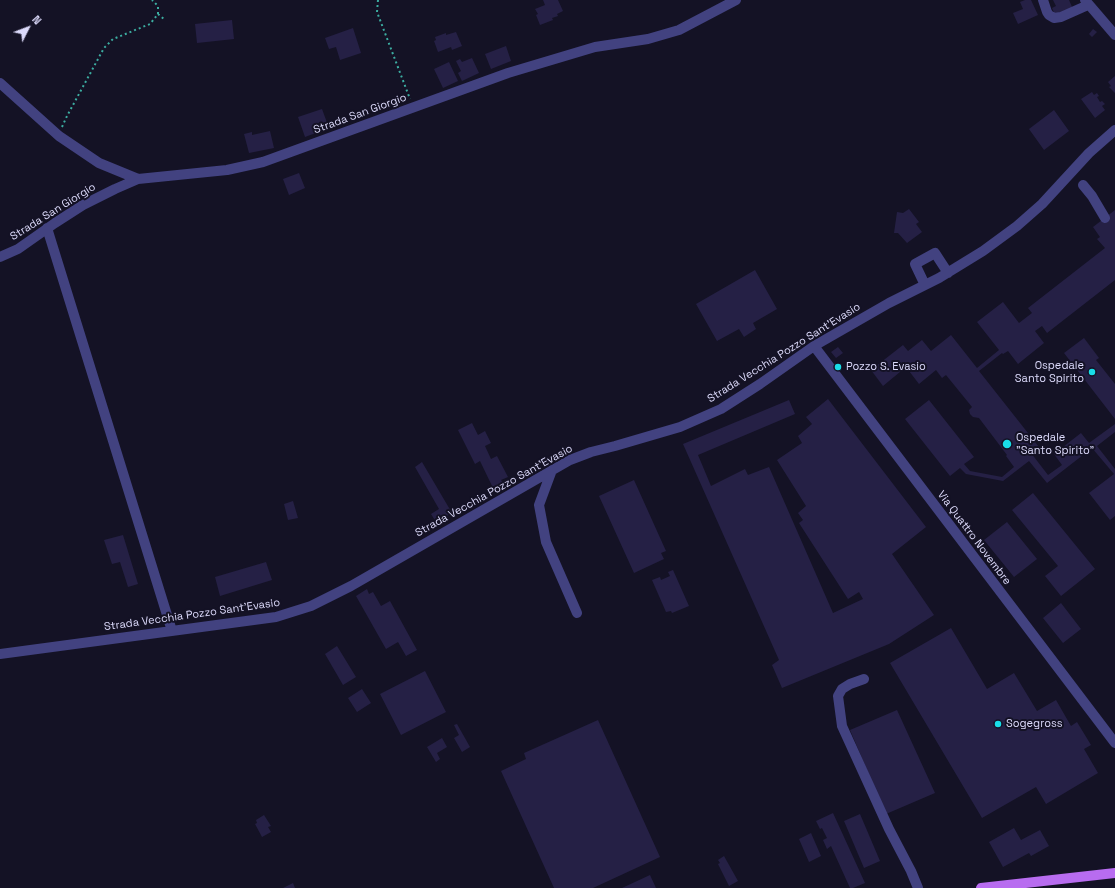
<!DOCTYPE html>
<html>
<head>
<meta charset="utf-8">
<style>
	body { margin:0 }
	#map { position:relative; width:1115px; height:888px; overflow:hidden; background:#141225; font-family:"Space Grotesk",sans-serif }
	canvas { display:block }
	.north { position:absolute; left:8px; top:8px; width:40px; height:40px; -webkit-text-stroke:3px #141225; paint-order:stroke; rotate:48deg; font-size:11px; font-weight:700; line-height:16px; text-align:center; color:#dcdafb }
	.north::after { content:''; display:block; margin:auto; width:14px; height:18px; background:#dcdafb; clip-path:polygon(50% 0,100% 100%,50% 72%,0 100%) }
</style>
</head>
<body>
<div id="map">
<canvas width="1115" height="888"></canvas>
<div class="north">N</div>
</div>
<script>
const c = document.querySelector('canvas').getContext('2d');
c.lineJoin = 'round';
function fillPath(path, color) { c.fillStyle = color; c.fill(path, 'evenodd'); }
const poly = rows => new Path2D(rows.map(r => 'M' + r).join(''));
function stroke(path, color, width, dash) { c.strokeStyle = color; c.lineWidth = width; c.lineCap = dash ? 'butt' : 'round'; c.setLineDash(dash || []); c.stroke(path); }
function write(font, color, halo, rows, align = 'center') {
  c.font = font + ' "Space Grotesk",sans-serif'; c.lineWidth = 4; c.setLineDash([]); c.textBaseline = 'middle'; c.strokeStyle = halo; c.fillStyle = color; for (const [text, x, y, turn = 0] of rows) {
    c.save(); c.translate(x, y); c.rotate((+turn || 0) * Math.PI / 180); c.textAlign = isNaN(turn) ? turn : align; if (halo) c.strokeText(text, 0, 0); c.fillText(text, 0, 0); c.restore();
  }
}
const building = poly([
	[543,0,558,0,563,11,557,14,558,16,552,18,553,20,540,25,536,15,538,14,535,9,545,5],
	[1025,0,1031,0,1038,15,1018,24,1013,13,1023,9,1020,2],
	[1053,0,1069,0,1073,9,1056,17,1052,8,1056,6],
	[232,20,234,39,197,43,195,24],
	[353,28,361,53,340,60,336,47,329,49,325,38],
	[1093,29,1097,32,1092,37,1089,34],
	[456,32,462,46,452,50,451,47,438,52,434,41,436,40,435,37,446,33,446,35],
	[506,46,511,61,491,69,485,54],
	[472,58,479,73,462,81,458,73,461,71,456,61,460,59,462,62],
	[449,62,458,81,443,88,434,69],
	[1115,76,1115,93,1109,87,1111,86,1108,82],
	[1092,92,1094,95,1097,93,1099,96,1097,97,1100,102,1102,101,1105,104,1102,106,1105,110,1095,118,1081,99],
	[322,109,329,128,305,137,298,117],
	[1054,110,1069,131,1044,150,1029,129],
	[270,131,274,148,249,153,244,134,252,132,252,135],
	[299,173,305,188,289,195,283,179],
	[909,209,919,222,916,224,922,232,907,243,898,233,894,233,897,212,903,213],
	[1115,210,1115,280,1047,333,1042,326,1035,331,1044,343,1018,364,1008,351,1003,354,1002,353,979,371,1039,447,1031,453,1048,475,1062,465,1054,454,1081,433,1089,443,1115,424,1115,432,1097,446,1115,469,1115,516,1110,520,1089,493,1114,474,1092,448,1047,483,1029,461,1003,481,966,474,960,468,950,476,905,419,929,400,974,457,964,464,970,471,1002,477,1014,467,1006,456,1007,455,979,418,973,417,970,414,969,410,972,407,946,375,942,378,936,370,919,384,906,367,883,386,871,370,903,345,908,351,922,340,931,351,951,335,977,368,999,350,977,322,1003,302,1019,323,1032,313,1028,308,1105,248,1097,239,1100,237,1093,227],
	[755,270,777,309,753,323,756,329,744,337,739,329,717,341,696,304],
	[1084,338,1099,358,1096,360,1115,384,1115,419,1064,353],
	[838,347,843,353,836,358,831,352],
	[828,399,926,527,892,554,934,615,889,644,782,688,772,665,779,660,683,444,789,400,795,414,698,455,711,486,745,469,748,475,769,467,833,613,863,599,859,592,848,599,799,523,803,520,798,513,806,506,777,460,802,443,798,436,812,424,806,417],
	[472,423,478,435,485,431,491,443,485,446,491,459,497,456,508,477,501,480,503,483,493,488,480,461,475,464,458,430],
	[422,462,452,513,436,522,431,514,439,509,415,467],
	[634,480,666,551,661,553,664,559,634,573,599,496],
	[1033,493,1095,569,1061,596,1045,576,1058,566,1012,510],
	[293,501,298,518,288,520,284,504],
	[1007,522,1037,559,1014,577,984,540],
	[123,535,138,584,128,587,120,562,112,564,104,540],
	[266,562,272,580,220,596,215,577],
	[673,570,689,606,672,613,671,611,666,612,652,580,660,577,661,580,670,576,668,572],
	[367,589,369,594,373,592,381,606,390,601,417,650,406,656,398,642,386,649,356,596],
	[1061,603,1081,629,1063,643,1043,618],
	[951,628,987,689,1014,673,1037,711,1056,700,1071,726,1077,722,1091,745,1084,749,1098,773,1046,804,1036,787,982,818,890,663],
	[337,646,356,677,343,685,325,654],
	[425,671,446,712,401,735,380,694],
	[362,689,371,703,357,712,348,698],
	[897,710,935,793,886,814,850,730],
	[598,720,660,857,593,888,554,888,501,771,526,759,524,753],
	[457,724,470,747,462,752,454,738,459,735,454,725],
	[442,738,447,747,437,753,440,759,436,762,427,747],
	[833,813,865,883,853,888,850,888,831,846,827,849,823,840,827,838,822,828,820,829,816,821],
	[860,814,880,861,864,868,844,821],
	[264,815,271,826,268,827,271,832,262,837,255,824,257,823,256,820],
	[1014,828,1021,840,1040,830,1049,846,1031,856,1029,853,1003,867,989,842],
	[811,833,821,856,809,862,799,839],
	[724,856,738,881,729,886,718,864,720,863,718,860],
	[650,875,656,888,622,888],
	[293,883,295,888,283,888]
]);
const path = poly([
	[378,0,377,12,410,99],
	[158,14,165,20],
	[62,127,67,116,104,48,113,39,150,24,158,14,158,6,152,0]
]);
const minor = poly([
	[1043,0,1047,12,1049,15,1054,18,1061,17,1088,5],
	[1085,0,1115,35],
	[0,83,59,136,99,163,138,179],
	[1083,185,1092,196,1105,218],
	[47,228,172,631],
	[0,257,18,249,55,223,83,205,115,189,138,179,227,170,263,162,508,73,595,47,648,39,679,30,736,0],
	[925,285,915,264,935,253,948,273],
	[814,346,1115,743],
	[552,470,539,505,546,542,577,613],
	[0,654,276,617,311,606,351,586,570,460,591,452,615,446,680,427,721,409,760,384,814,346,889,303,939,278,983,251,1017,226,1042,204,1089,153,1115,130],
	[864,679,850,684,842,689,838,696,842,726,889,829,911,871,918,888]
]);
const major = poly([
	[981,888,1115,873]
]);
const markers = [
	[838,367,4,"#19dde8"],
	[1092,372,4,"#19dde8"],
	[1007,444,5,"#19dde8"],
	[998,724,4,"#19dde8"]
];
const streetNames = [
	["Strada San Giorgio",360,114,-20],
	["Strada San Giorgio",53,212,-32],
	["Strada Vecchia Pozzo Sant'Evasio",784,353,-32],
	["Strada Vecchia Pozzo Sant'Evasio",494,491,-29],
	["Via Quattro Novembre",974,538,53],
	["Strada Vecchia Pozzo Sant'Evasio",192,615,-8]
];
const poiNames = [
	["Ospedale",1084,366,"right"],
	["Santo Spirito",1084,379,"right"],
	["Pozzo S. Evasio",846,367],
	["Ospedale",1016,438],
	["\"Santo Spirito\"",1016,451],
	["Sogegross",1006,724]
];
fillPath(building, '#252045');
stroke(path, '#3cada1', 2, [2, 3]);
stroke(minor, '#424280', 10);
stroke(major, '#b86cf0', 10);
for (const [x, y, r, color] of markers) { const dot = new Path2D(); dot.arc(x, y, r, 0, 2 * Math.PI); c.fillStyle = color; c.fill(dot); stroke(dot, '#141225', 1.5); }
write('11px', '#dcdafb', '#141225', streetNames);
write('11px', '#dcdafb', '#141225', poiNames, 'left');
</script>
</body>
</html>
